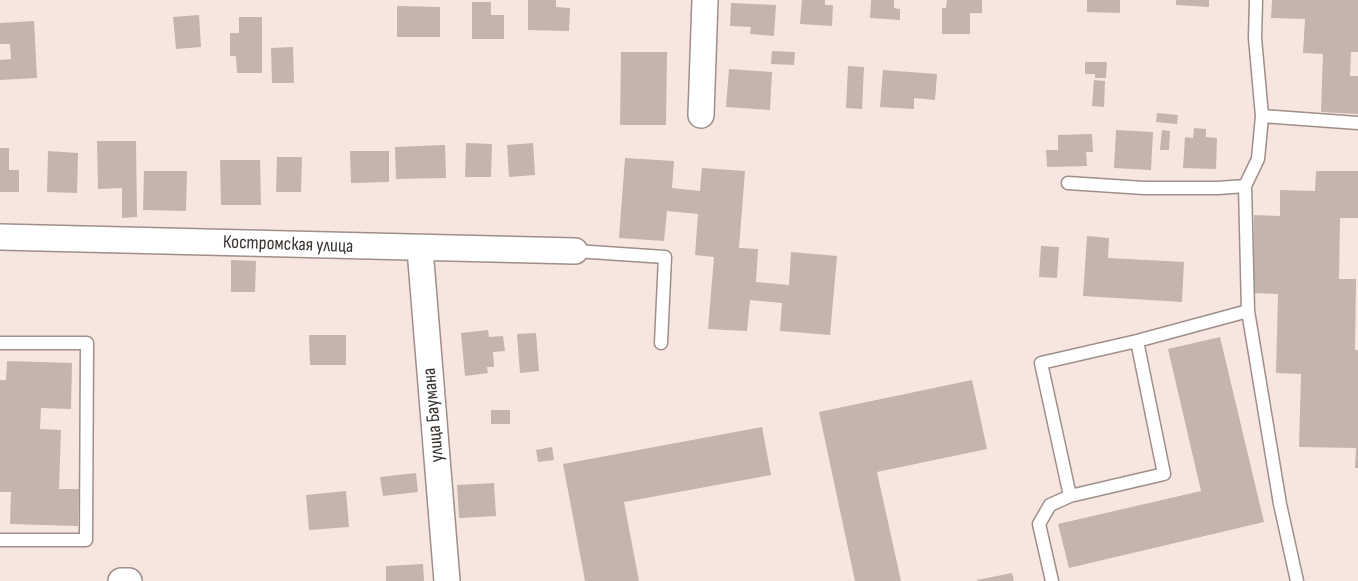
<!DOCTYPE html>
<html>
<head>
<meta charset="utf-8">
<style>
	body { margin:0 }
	canvas { display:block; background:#f7e6df }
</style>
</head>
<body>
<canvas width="1358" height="581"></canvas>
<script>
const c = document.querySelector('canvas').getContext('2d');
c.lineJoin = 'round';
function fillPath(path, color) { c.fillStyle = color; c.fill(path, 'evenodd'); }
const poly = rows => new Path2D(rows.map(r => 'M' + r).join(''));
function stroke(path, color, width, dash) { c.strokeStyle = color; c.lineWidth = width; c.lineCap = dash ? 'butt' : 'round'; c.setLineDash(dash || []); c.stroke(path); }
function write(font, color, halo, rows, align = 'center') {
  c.font = font + ' "Sofia Sans Condensed",sans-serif'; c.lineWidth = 4; c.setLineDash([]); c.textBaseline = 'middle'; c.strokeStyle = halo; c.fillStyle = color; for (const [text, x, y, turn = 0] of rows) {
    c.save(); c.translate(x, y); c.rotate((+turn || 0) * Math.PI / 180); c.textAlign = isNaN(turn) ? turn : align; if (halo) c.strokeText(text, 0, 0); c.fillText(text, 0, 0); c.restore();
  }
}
const building = poly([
	[528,0,556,0,556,7,570,8,569,31,528,30],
	[802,0,825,0,825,5,833,5,832,26,800,24],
	[871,0,894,0,894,8,900,9,900,20,870,18],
	[947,0,982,0,982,13,970,13,970,34,942,34,942,8,946,8],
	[1087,0,1120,0,1120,13,1087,12],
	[1176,0,1209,0,1209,7,1176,5],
	[1272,0,1358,0,1358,52,1351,52,1350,76,1358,76,1358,114,1321,112,1323,54,1303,53,1305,19,1271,18],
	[472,2,491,2,491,15,504,15,504,39,472,39],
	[731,3,776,5,774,36,750,34,751,27,730,26],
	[397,6,440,7,440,37,397,37],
	[199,15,201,47,176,49,173,17],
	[239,17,262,17,262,73,237,73,236,56,230,56,230,33,239,33],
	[34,21,37,78,0,80,0,60,11,59,10,44,0,44,0,23],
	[293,47,294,83,272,83,271,48],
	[772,51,795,52,794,65,771,64],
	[621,52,667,52,666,125,620,125],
	[1085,62,1107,62,1106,78,1095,78,1095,74,1085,74],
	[848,66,864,67,862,109,846,108],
	[729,69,772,72,770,110,726,107],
	[883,70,937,74,935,100,914,98,914,109,880,107],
	[1094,80,1105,81,1104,107,1092,106],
	[1157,113,1178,115,1177,124,1156,122],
	[1194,128,1206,129,1206,137,1217,138,1216,169,1183,168,1185,137,1193,138],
	[1116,130,1153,132,1151,170,1114,168],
	[1162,130,1170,131,1169,150,1160,150],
	[1092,134,1093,152,1086,152,1087,166,1047,167,1046,150,1058,150,1058,135],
	[97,141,136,141,137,217,122,218,122,188,98,189],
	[466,143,492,144,491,177,465,177],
	[533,143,535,175,509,177,507,145],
	[445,145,446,178,396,179,395,147],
	[0,148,9,148,9,170,19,170,19,192,0,192],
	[48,151,78,153,77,193,47,192],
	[350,151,389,151,389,182,351,183],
	[277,157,302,157,301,192,276,192],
	[625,158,674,161,672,188,700,191,702,168,745,171,739,248,758,249,756,282,789,285,791,252,837,256,830,335,780,331,782,303,750,300,747,331,708,329,714,257,695,255,698,214,667,211,664,241,619,238],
	[220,160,260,160,261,205,221,205],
	[144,171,187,171,186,211,143,210],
	[1316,171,1358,171,1358,218,1340,218,1339,279,1356,279,1355,350,1358,350,1358,468,1355,468,1356,448,1299,447,1301,374,1276,373,1278,294,1253,293,1254,215,1280,216,1280,190,1315,191],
	[1087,236,1109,238,1108,258,1184,262,1182,302,1083,296],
	[1041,246,1059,247,1057,278,1039,277],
	[231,260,256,261,255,292,231,292],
	[488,330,489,337,503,336,505,351,493,352,494,367,487,367,488,373,465,376,461,333],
	[536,333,539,371,520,373,517,334],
	[309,335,346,335,346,365,310,365],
	[1220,337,1264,522,1069,568,1058,524,1201,491,1168,349],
	[7,361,72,363,71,409,41,408,40,429,61,430,59,489,79,489,78,526,10,524,11,492,0,492,0,380,6,380],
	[972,380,987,449,877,472,901,581,855,581,819,412],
	[491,410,510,410,510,424,491,424],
	[762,427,771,475,624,502,639,581,585,581,563,464],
	[552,447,554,460,538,462,536,450],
	[416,473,418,492,383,496,380,477],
	[494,483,496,516,459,518,457,485],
	[346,491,349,527,309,530,306,495],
	[423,564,424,581,386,581,386,566],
	[1012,573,1014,581,977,581,977,580]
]);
const service = poly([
	[1256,0,1255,38,1262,116],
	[1068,183,1144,188,1218,188,1245,186,1258,159,1262,116,1358,123],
	[1245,186,1248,311],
	[575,251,665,257,661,343],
	[0,343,87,343,86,540,0,540],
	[1070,496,1041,363,1137,341,1248,311,1280,504,1297,581],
	[1052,581,1039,524,1050,505,1070,496,1164,474,1137,341]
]);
const minor = poly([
	[701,115,705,0],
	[0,237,575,251],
	[420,249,447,581],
	[121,581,129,581]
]);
const streetNames = [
	["Костромская улица",288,245,2],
	["улица Баумана",434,415,-95]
];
fillPath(building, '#c4b4ad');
stroke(service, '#9f8f89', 15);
stroke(minor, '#9f8f89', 28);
stroke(service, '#fff', 12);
stroke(minor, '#fff', 25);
write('19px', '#393330', '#fff', streetNames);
</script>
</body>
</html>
